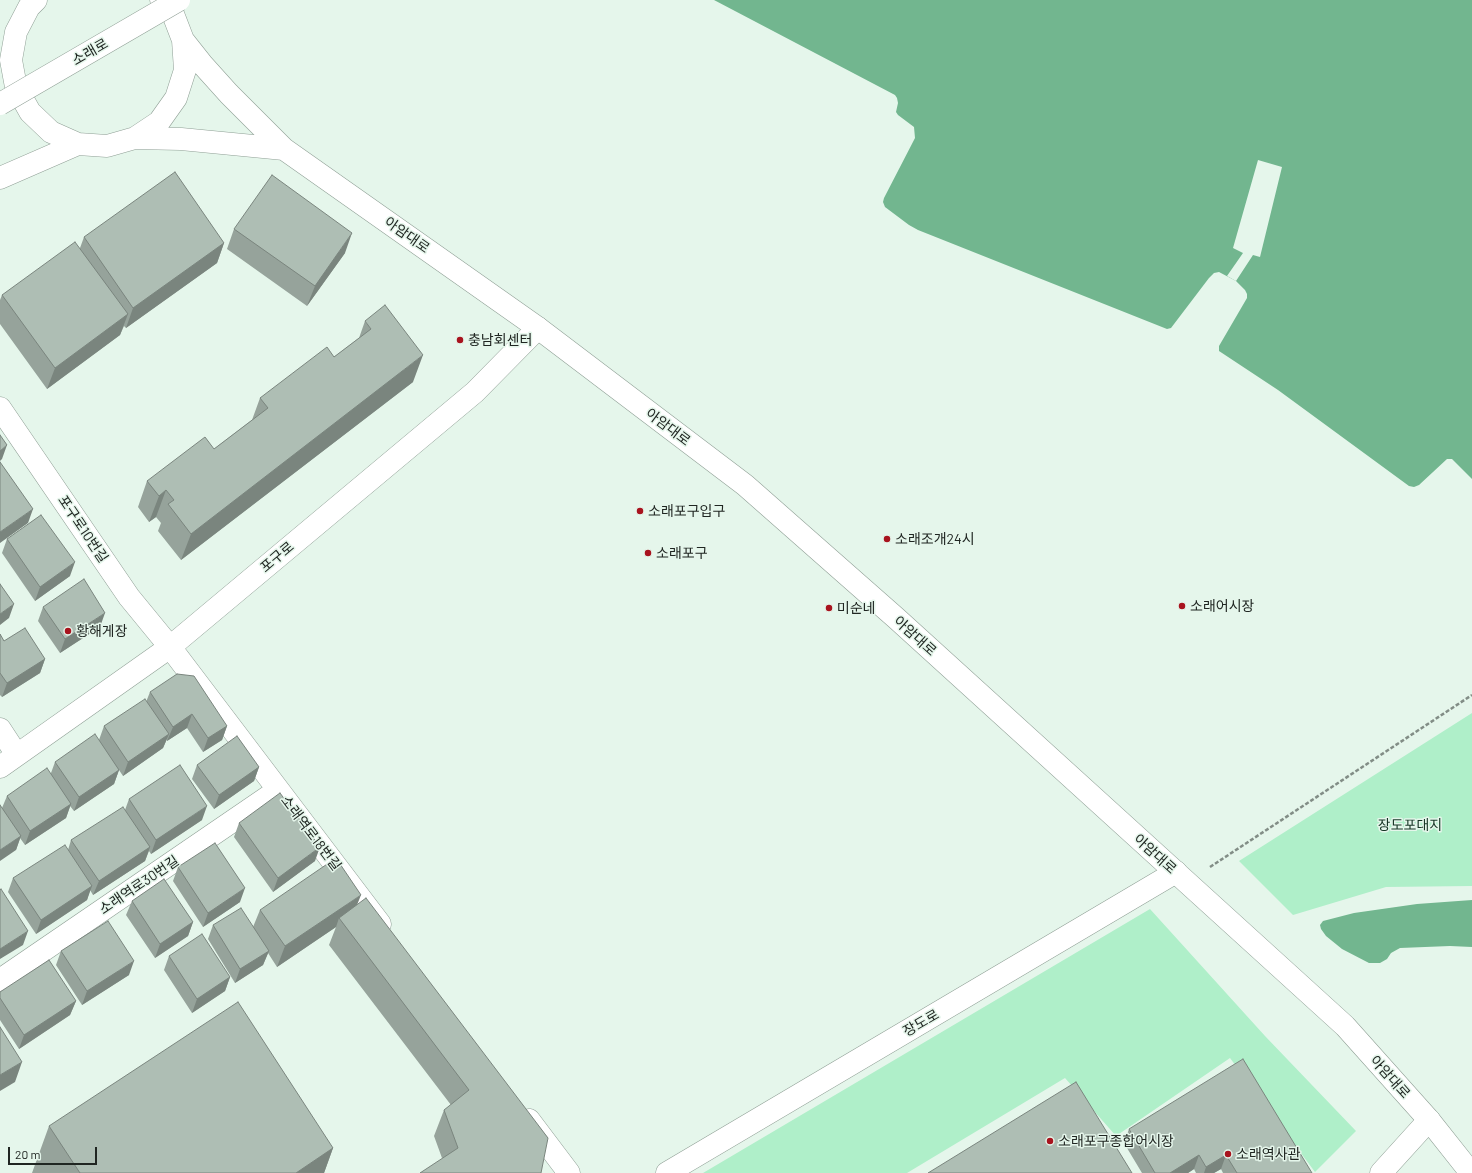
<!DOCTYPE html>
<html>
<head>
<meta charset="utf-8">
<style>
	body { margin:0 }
	#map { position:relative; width:1472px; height:1173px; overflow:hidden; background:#e5f6eb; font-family:Barlow,sans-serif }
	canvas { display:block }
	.scale { position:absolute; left:8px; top:1147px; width:89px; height:18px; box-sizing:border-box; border:2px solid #202622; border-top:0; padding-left:5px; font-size:12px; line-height:14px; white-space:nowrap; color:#202622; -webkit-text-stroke:3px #e5f6eb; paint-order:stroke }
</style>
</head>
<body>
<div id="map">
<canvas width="1472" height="1173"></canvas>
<div class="scale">20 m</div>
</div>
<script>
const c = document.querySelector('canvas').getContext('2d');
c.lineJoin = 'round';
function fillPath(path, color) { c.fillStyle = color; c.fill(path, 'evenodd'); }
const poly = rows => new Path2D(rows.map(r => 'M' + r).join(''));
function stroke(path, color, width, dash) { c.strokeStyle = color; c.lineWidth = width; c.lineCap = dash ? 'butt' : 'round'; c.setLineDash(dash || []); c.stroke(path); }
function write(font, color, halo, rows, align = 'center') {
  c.font = font + ' Barlow,"Noto Sans KR",sans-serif'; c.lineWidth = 3; c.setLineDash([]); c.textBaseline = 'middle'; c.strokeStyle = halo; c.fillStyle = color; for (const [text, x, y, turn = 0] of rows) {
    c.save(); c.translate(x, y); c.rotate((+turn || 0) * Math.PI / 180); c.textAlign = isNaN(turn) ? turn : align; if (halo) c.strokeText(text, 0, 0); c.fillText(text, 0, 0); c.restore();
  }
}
const green = poly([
	[1472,713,1472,886,1386,887,1293,915,1239,861],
	[1150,909,1265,1036,1356,1131,1315,1172,1230,1058,1116,1136,1065,1078,907,1173,703,1173]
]);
const water = poly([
	[714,0,1472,0,1472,479,1452,459,1447,459,1419,485,1414,487,1409,486,1278,390,1219,351,1219,346,1247,298,1247,294,1245,290,1236,281,1219,272,1214,273,1209,278,1171,328,1167,329,918,230,909,225,885,207,883,202,884,198,915,138,914,127,898,115,896,112,898,103,897,98,895,95],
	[1472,900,1472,947,1450,946,1400,948,1391,953,1387,959,1380,963,1369,963,1342,949,1326,936,1321,929,1320,925,1323,921,1354,913,1417,904]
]);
const pier = poly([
	[1258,160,1282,167,1260,257,1253,255,1236,281,1227,276,1243,253,1233,248]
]);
const path = poly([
	[1210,867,1472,695]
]);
const minor = poly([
	[0,408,129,597,170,647,380,924],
	[0,729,17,755],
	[0,767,170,647,475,392,538,328],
	[0,980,278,790],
	[529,1120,569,1173],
	[667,1173,1176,872],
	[1381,1173,1429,1120]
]);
const major = poly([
	[36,0,29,7,16,32,11,60,16,87,30,112,51,132,78,144,107,146,135,138,159,122,176,98,185,70,183,40,173,14,161,0],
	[135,138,181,139,284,149,229,94,202,64,183,40],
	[284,149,538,328,745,485,896,618,1345,1026,1429,1120,1471,1173],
	[0,178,78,144]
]);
const majorBridge = poly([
	[0,104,179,0]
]);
const wall = poly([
	[234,229,345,253,307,306,227,249],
	[84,237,224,243,217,263,126,328,124,326,120,335,47,389,0,324,0,300,2,295,80,248],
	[365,321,413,382,181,560,158,531,161,523,156,517,149,522,138,507,147,481,214,449,252,420,260,398,334,357,359,338],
	[7,539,70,576,35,601,2,553],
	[43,607,100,627,60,653,38,621],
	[0,634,4,641,45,659,40,673,2,697,0,695],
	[150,692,227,726,222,740,203,752,187,728,167,741,167,739,163,748,123,776,119,770,114,784,74,811,70,806,66,818,25,845,20,838,16,850,2,808,7,796,51,773,55,762,99,740,104,726,146,702],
	[197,765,259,767,254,781,214,809,192,779],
	[129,799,202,820,151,854,149,851,145,861,93,895,90,890,87,900,36,934,8,892,13,878,68,850,71,840,125,810],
	[239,823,315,861,273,892,234,837],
	[178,867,240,902,203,927,173,881],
	[132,901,193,922,188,936,155,958,126,915],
	[357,904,548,1138,442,1158,434,1136,444,1110,451,1105,329,945,336,927,277,967,268,953,263,965,235,983,208,939,213,925,253,927,260,910],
	[61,951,129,975,82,1005,56,965],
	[169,956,230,977,225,991,192,1013,164,970],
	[0,992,76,1001,70,1015,19,1049,0,1020],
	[49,1126,333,1148,324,1173,32,1173],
	[1129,1129,1312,1173,1223,1173,1221,1169,1214,1173,1196,1173,1194,1169,1188,1173,1142,1173,1124,1143]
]);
const shadedWall = poly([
	[352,233,345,253,307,306,315,286],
	[224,243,217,263,126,328,133,308],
	[128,314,120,335,47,389,55,368],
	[423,355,413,382,181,560,191,534],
	[7,445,2,459,0,461,0,451],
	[166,490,156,517,149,522,159,496],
	[33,509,28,523,0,543,0,532],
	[75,562,70,576,35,601,40,587],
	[14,604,9,618,0,625,0,614],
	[105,613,100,627,60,653,65,639],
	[45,659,40,673,2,697,7,683],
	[192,714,187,728,167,741,173,727],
	[227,726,222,740,203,752,208,738],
	[169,734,163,748,123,776,128,762],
	[259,767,254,781,214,809,219,795],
	[119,770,114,784,74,811,79,797],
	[71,804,66,818,25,845,30,831],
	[207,806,202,820,151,854,156,840],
	[21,836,16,850,0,861,0,850],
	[150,847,145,861,93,895,99,881],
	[320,847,315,861,273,892,278,878],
	[92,886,87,900,36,934,41,920],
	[245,888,240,902,203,927,208,913],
	[361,895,353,915,339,918,336,927,277,967,285,946],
	[193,922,188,936,155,958,160,944],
	[28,931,23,945,0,959,0,949],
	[269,951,263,965,235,983,240,969],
	[134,961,129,975,82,1005,87,991],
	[230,977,225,991,192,1013,197,999],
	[76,1001,70,1015,19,1049,24,1035],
	[22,1062,15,1082,0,1091,0,1075],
	[333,1148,324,1173,296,1173],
	[1199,1155,1194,1169,1188,1173,1170,1173],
	[1226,1155,1221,1169,1214,1173,1204,1173,1206,1167]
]);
const building = poly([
	[175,172,224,243,133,308,84,237,175,172],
	[272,175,352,233,315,286,234,229,272,175],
	[75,242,128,314,55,368,2,295,75,242],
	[385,305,423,355,191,534,168,504,174,500,166,490,159,496,147,481,205,437,214,449,268,408,260,398,327,347,334,357,371,329,365,321,385,305],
	[0,435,7,445,0,451,0,435],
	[0,462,33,509,0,532,0,462],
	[41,515,75,562,40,587,7,539,41,515],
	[84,579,105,613,65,639,43,607,84,579],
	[0,584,14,604,0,614,0,584],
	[25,628,45,659,7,683,0,673,0,634,4,641,25,628],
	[177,674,194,676,227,726,208,738,192,714,173,727,150,692,177,674],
	[145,699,169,734,128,762,104,726,145,699],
	[95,734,119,770,79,797,55,762,95,734],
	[237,736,259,767,219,795,197,765,237,736],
	[180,765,207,806,156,840,129,799,180,765],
	[47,768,71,804,30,831,7,796,47,768],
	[280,793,320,847,278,878,239,823,280,793],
	[0,805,21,836,0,850,0,805],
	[123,807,150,847,99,881,71,840,123,807],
	[215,843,245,888,208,913,178,867,215,843],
	[65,845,92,886,41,920,13,878,65,845],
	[336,858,361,895,285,946,260,910,336,858],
	[164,879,193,922,160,944,132,901,164,879],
	[1,889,28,931,0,949,0,890,1,889],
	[366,898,548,1138,541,1173,420,1173,458,1148,444,1110,469,1090,339,918,366,898],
	[241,908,269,951,240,969,213,925,241,908],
	[108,921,134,961,87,991,61,951,108,921],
	[202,934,230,977,197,999,169,956,202,934],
	[49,960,76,1001,24,1035,0,998,0,992,49,960],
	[238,1002,333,1148,296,1173,80,1173,49,1126,238,1002],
	[0,1027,22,1062,0,1075,0,1027],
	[1243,1059,1312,1173,1237,1173,1226,1155,1206,1167,1199,1155,1170,1173,1155,1173,1129,1129,1243,1059],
	[1076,1082,1132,1173,928,1173,1076,1082]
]);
const markers = [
	[460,340,4,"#a8131e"],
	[640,511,4,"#a8131e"],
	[887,539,4,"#a8131e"],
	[648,553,4,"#a8131e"],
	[1182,606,4,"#a8131e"],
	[829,608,4,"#a8131e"],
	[68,631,4,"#a8131e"],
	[1050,1141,4,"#a8131e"],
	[1228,1154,4,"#a8131e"]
];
const streetNames = [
	["소래로",90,52,-30],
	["아암대로",407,235,35],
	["아암대로",668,427,37],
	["포구로10번길",83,529,56],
	["포구로",277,557,-40],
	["아암대로",915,636,42],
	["소래역로18번길",311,833,53],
	["아암대로",1155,854,42],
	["소래역로30번길",139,885,-34],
	["장도로",921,1023,-30],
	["아암대로",1390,1077,48]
];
const poiNames = [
	["충남회센터",468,340],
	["소래포구입구",648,511],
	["소래조개24시",895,539],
	["소래포구",656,553],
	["소래어시장",1190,606],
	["미순네",837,608],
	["황해게장",76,631],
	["소래포구종합어시장",1058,1141],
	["소래역사관",1236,1154]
];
const parkNames = [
	["장도포대지",1410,825]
];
fillPath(green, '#afefc9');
fillPath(water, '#72b68f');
fillPath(pier, '#e5f6eb');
stroke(minor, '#8f9f95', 23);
stroke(major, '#8f9f95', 23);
stroke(path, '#828d86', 2.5, [4, 2]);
stroke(minor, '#fff', 22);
stroke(major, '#fff', 22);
stroke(majorBridge, '#8f9f95', 23, []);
stroke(majorBridge, '#fff', 22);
fillPath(wall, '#96a39b');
fillPath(shadedWall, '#7a857e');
fillPath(building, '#aebeb4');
stroke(building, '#7a857e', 1);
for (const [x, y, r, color] of markers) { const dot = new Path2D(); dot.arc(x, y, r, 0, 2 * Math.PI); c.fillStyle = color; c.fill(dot); stroke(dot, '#e5f6eb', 1.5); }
write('14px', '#202622', '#e5f6eb', streetNames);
write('14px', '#202622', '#e5f6eb', poiNames, 'left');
write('14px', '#153424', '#e5f6eb', parkNames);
</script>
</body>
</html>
